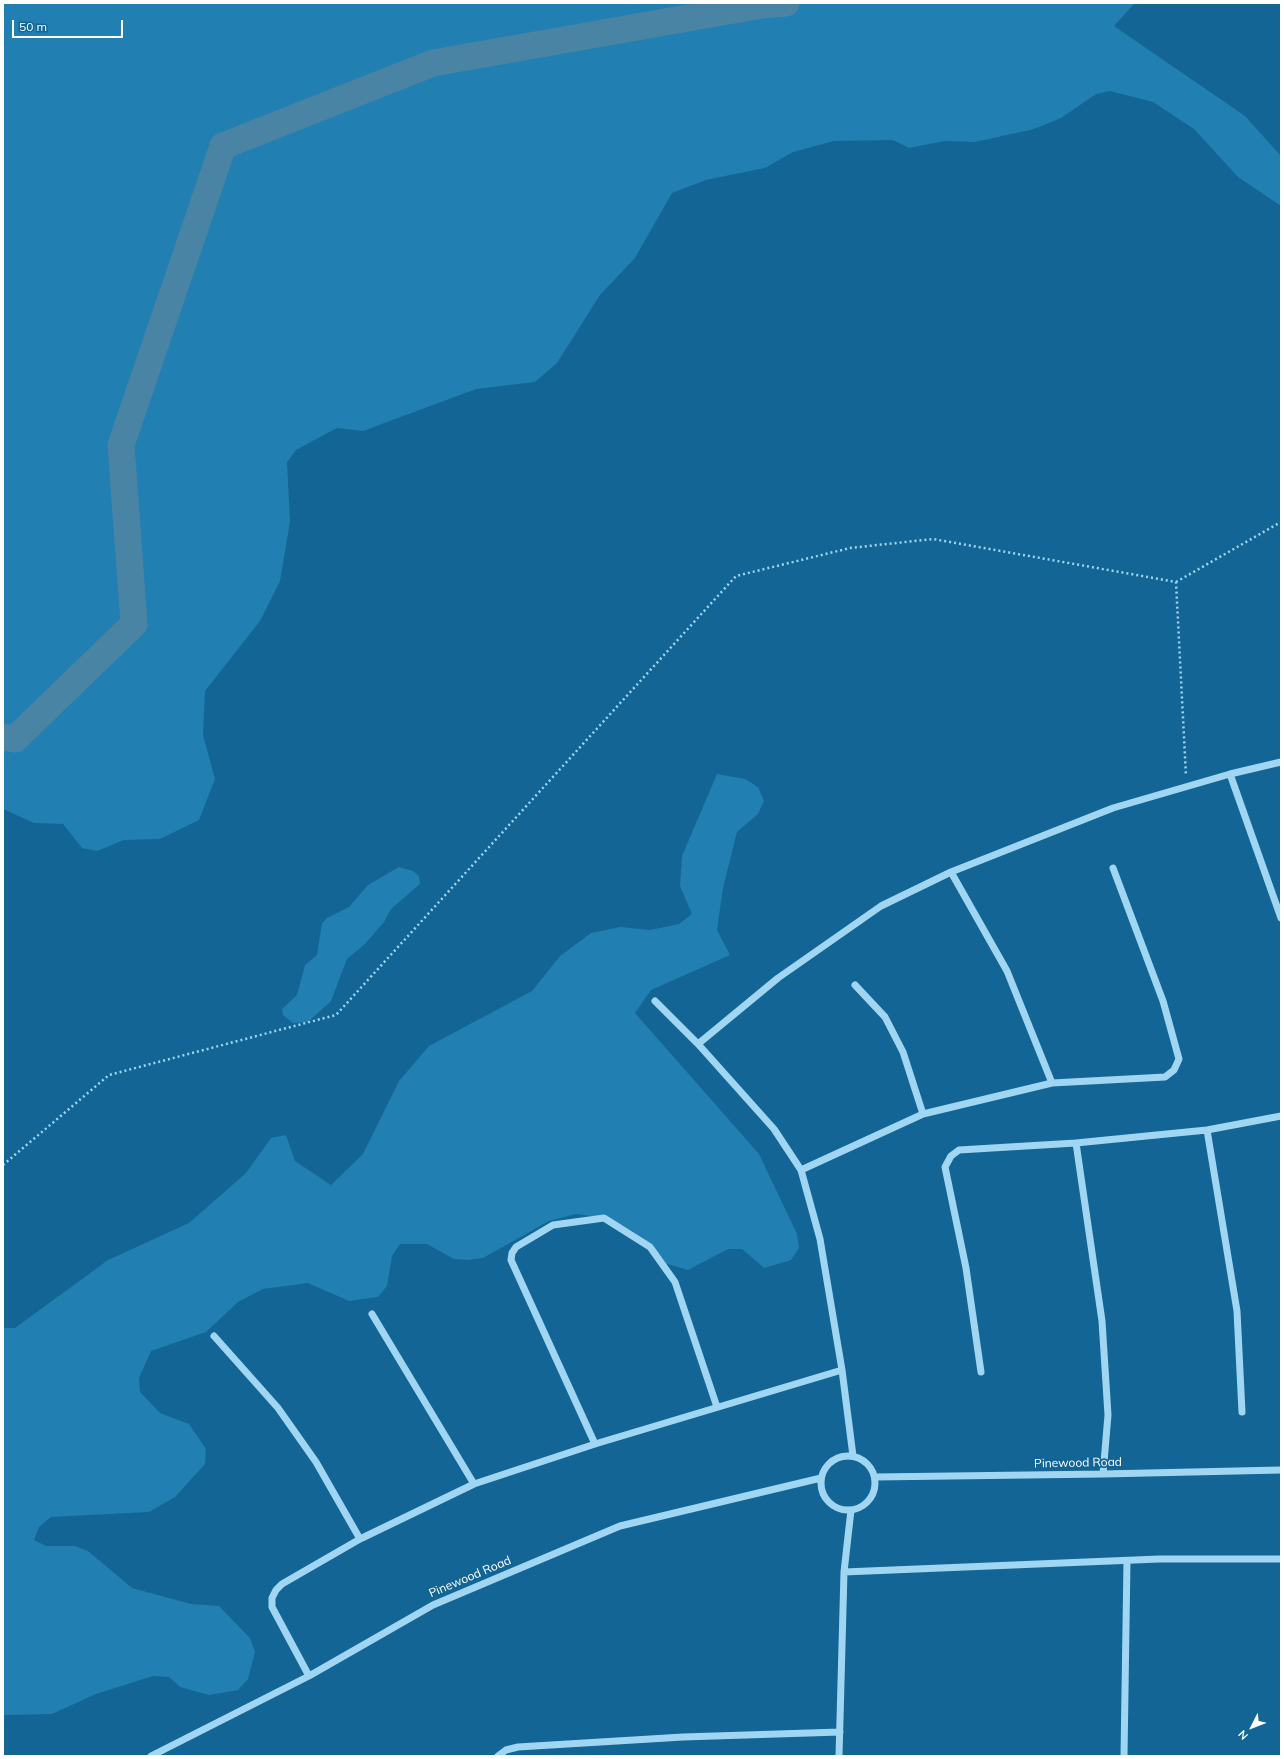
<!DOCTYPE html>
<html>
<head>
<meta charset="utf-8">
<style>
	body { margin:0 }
	#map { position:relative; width:1284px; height:1759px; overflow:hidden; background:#126595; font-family:Mulish,sans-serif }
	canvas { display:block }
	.frame { position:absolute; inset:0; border:4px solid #fff; pointer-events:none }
	.north { position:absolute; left:1232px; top:1707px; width:40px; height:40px; -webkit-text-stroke:3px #126595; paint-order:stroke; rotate:228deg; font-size:11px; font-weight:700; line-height:16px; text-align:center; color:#fff }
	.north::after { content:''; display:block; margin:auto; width:14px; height:18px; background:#fff; clip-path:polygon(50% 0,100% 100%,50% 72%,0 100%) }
	.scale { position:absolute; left:12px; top:20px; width:111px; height:18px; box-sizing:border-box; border:2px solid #fff; border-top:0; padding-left:5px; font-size:12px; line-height:14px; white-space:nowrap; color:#fff; -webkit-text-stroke:3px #126595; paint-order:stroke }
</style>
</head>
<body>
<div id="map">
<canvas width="1284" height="1759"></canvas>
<div class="frame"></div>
<div class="north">N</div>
<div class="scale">50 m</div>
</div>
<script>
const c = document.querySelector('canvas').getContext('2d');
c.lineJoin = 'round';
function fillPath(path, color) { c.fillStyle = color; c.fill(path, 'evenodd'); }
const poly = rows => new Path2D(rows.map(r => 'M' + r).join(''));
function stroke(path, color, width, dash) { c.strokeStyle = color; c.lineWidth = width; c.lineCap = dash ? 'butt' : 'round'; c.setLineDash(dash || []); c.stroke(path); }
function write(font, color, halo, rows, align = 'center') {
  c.font = font + ' Mulish,sans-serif'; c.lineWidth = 3.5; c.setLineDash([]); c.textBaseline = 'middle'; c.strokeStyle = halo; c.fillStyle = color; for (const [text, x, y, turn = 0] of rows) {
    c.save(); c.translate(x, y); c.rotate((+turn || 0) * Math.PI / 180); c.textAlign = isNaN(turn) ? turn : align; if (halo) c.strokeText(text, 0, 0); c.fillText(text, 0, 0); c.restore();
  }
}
const green = poly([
	[3,3,1135,3,1114,26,1245,116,1281,156,1281,206,1238,177,1194,129,1153,102,1110,91,1096,94,1061,118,1034,129,975,142,945,141,909,148,893,140,834,141,793,152,765,168,706,180,672,193,635,258,600,295,557,363,535,382,476,389,363,431,337,428,296,450,287,462,290,522,280,581,260,621,205,691,203,735,215,779,199,820,160,839,124,840,97,851,82,848,63,824,34,823,3,809],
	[717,774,745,779,758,787,764,801,758,814,737,832,723,888,717,930,730,955,651,990,635,1013,759,1154,797,1234,799,1248,791,1260,764,1268,742,1249,728,1249,688,1270,664,1263,632,1231,605,1218,576,1214,549,1221,483,1258,468,1260,454,1259,427,1244,400,1244,392,1256,387,1286,378,1297,349,1301,308,1283,263,1289,238,1302,206,1332,151,1351,139,1378,140,1392,160,1413,189,1424,206,1449,205,1464,175,1497,149,1512,51,1517,39,1527,34,1540,46,1546,75,1546,88,1551,132,1588,191,1604,219,1606,250,1638,255,1652,248,1679,238,1690,209,1695,180,1687,169,1677,153,1676,96,1694,52,1714,3,1715,3,1328,15,1328,108,1260,189,1223,246,1173,271,1138,286,1135,295,1161,331,1185,363,1154,399,1081,429,1046,532,991,560,956,591,933,620,927,650,930,679,924,692,914,680,886,682,856],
	[399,867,413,871,419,876,420,884,391,909,384,922,365,944,347,959,331,1001,308,1022,293,1023,283,1015,282,1009,297,995,305,965,317,955,322,923,327,918,349,907,368,885]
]);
const river = poly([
	[3,737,15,739,134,624,121,445,223,146,433,63,762,5,786,3]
]);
const path = poly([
	[1176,582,1281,522],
	[3,1165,109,1075,336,1015,736,576,850,548,933,539,1176,582,1186,776]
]);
const minor = poly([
	[1230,774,1281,918],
	[951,872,1007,971,1052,1083],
	[855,985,885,1017,903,1052,923,1114],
	[655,1001,698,1044,774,1129,801,1170,820,1239,842,1370,853,1456],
	[698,1044,778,978,881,906,951,872,1113,808,1230,774,1281,762],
	[1207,1130,1237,1311,1242,1412],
	[1076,1143,1102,1321,1108,1415,1103,1474],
	[801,1170,923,1114,1052,1083,1165,1077,1174,1070,1179,1059,1163,1001,1113,868],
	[372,1314,474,1484],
	[214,1336,278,1408,316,1462,360,1539],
	[981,1372,966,1268,945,1167,951,1156,959,1150,1076,1143,1207,1130,1281,1116],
	[595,1444,511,1260,512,1253,516,1247,553,1225,604,1218,650,1247,675,1282,717,1407],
	'821 1483a27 27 0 1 1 54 0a27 27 0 1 1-54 0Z',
	[875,1477,1103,1474,1281,1470],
	[844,1572,1159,1559,1281,1559],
	[309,1676,272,1607,272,1598,276,1590,282,1584,360,1539,474,1484,595,1444,842,1370],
	[151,1756,309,1676,433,1605,620,1526,821,1478],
	[498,1756,506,1750,518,1747,683,1737,840,1732],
	[839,1756,844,1572,851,1510],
	[1124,1756,1127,1561]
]);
const streetNames = [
	["Pinewood Road",1078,1463,-1],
	["Pinewood Road",470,1577,-23]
];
fillPath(green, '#217fb2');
stroke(river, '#4984a5', 27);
stroke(path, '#a1d6f3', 2.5, [2, 3]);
stroke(minor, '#a1d6f3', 7);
write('12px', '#fff', '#126595', streetNames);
</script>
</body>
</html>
